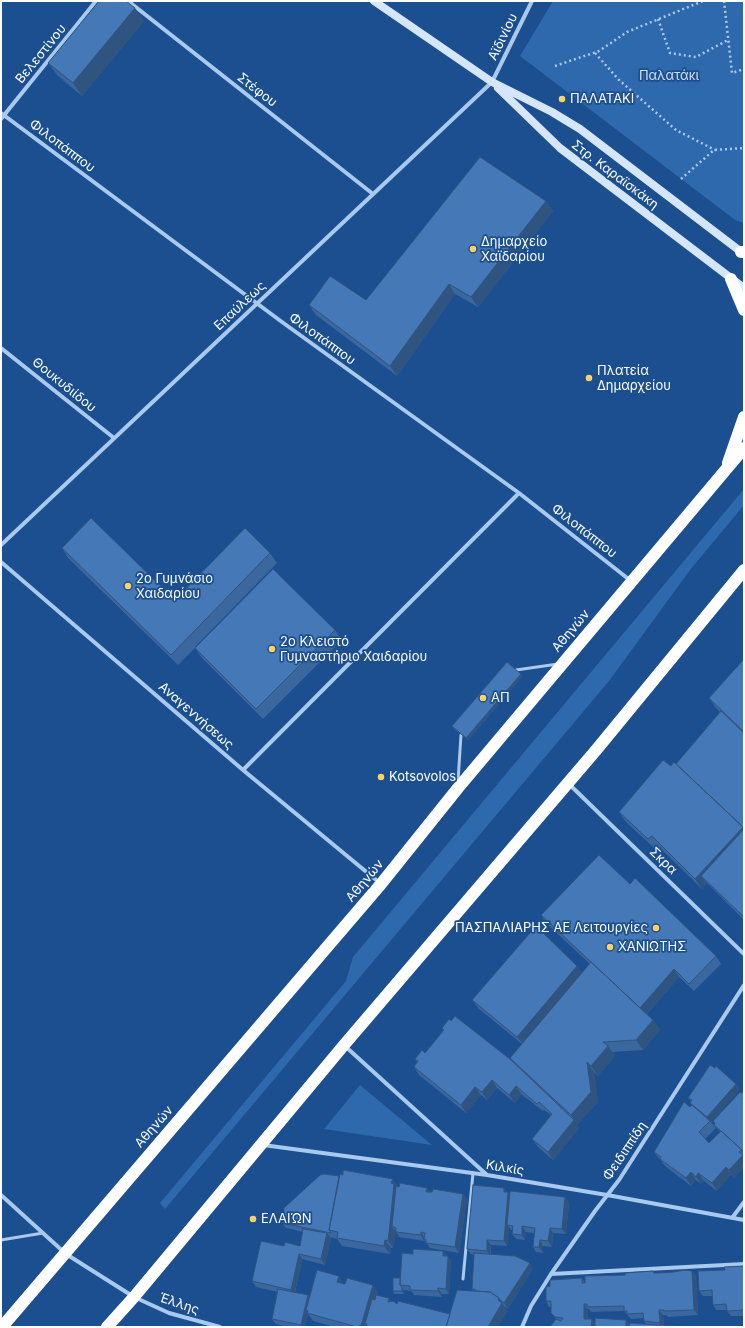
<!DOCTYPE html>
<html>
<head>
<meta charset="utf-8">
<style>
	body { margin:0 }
	#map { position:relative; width:745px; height:1328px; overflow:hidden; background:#1b4f8f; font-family:Inter,sans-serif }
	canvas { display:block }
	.frame { position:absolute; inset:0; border:2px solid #fff; pointer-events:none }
</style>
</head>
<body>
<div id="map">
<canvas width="745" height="1328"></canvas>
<div class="frame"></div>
</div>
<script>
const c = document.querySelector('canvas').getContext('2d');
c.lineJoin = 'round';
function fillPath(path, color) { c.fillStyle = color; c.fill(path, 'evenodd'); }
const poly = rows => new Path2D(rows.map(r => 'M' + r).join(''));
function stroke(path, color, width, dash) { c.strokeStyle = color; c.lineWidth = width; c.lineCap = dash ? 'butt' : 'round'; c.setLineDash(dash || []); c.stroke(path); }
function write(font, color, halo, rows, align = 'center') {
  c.font = font + ' Inter,sans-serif'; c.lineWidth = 3.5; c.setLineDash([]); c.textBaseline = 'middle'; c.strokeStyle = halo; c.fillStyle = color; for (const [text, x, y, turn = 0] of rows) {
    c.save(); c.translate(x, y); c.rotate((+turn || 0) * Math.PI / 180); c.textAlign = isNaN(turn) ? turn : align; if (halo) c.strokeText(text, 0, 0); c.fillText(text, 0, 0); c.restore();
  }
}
const green = poly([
	[553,1,744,1,744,223,735,220,520,56],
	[744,489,744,505,690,570,609,681,165,1209,160,1203,346,981,353,957],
	[360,1085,432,1145,324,1129]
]);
const path = poly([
	[724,1,732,73,744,69],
	[658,19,670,53,696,57,728,40],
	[595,53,619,80,676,130,715,150],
	[555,66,599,51,627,32,703,1],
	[681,179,714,150,744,148]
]);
const lane = poly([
	[516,670,558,664],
	[458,781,461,735],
	[1,1240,43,1233],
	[463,1279,473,1173]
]);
const street = poly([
	[128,1,373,194],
	[1,113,282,322,519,493,631,581],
	[1,119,96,1],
	[1,348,114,438],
	[1,545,492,82,532,1],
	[1,562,243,770,381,884],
	[243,770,519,493],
	[570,785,744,954],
	[346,1047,487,1175],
	[263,1145,487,1175,607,1195,744,1220],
	[1,1195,66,1254,134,1297,169,1313,220,1327],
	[732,1218,744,1202],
	[551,1274,744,1264],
	[522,1327,531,1306,551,1274,595,1211,619,1180,744,985]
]);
const secondary = poly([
	[374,1,492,82,552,112,580,129,744,254],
	[498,88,560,148,744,288]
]);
const highway = poly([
	[741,252,744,252],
	[731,279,744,310],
	[728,463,744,417],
	[2,1327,381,884,458,788,744,448],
	[107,1327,134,1297,344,1045,597,749,744,570]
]);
const wall = poly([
	[144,21,82,96,58,76,48,63],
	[546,201,553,211,478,307,455,294,397,376,316,315,309,305,366,300],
	[62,548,175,600,270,553,277,563,195,647,335,630,342,640,263,719,202,658,195,648,178,665,68,558],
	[744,659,744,920,707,883,702,889,658,846,655,849,626,822,619,812,671,766,676,764,720,712,716,708,709,698],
	[523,676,468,740,454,729,452,726],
	[630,884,716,956,721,964,694,991,679,977,647,1014,653,1020,660,1030,643,1050,612,1052,615,1056,598,1076,594,1072,598,1102,577,1125,579,1128,553,1160,538,1147,532,1139,551,1115,544,1110,543,1111,521,1094,515,1103,497,1088,487,1100,481,1095,466,1113,419,1075,414,1067,417,1062,415,1059,425,1053,443,1030,442,1028,511,1060,510,1058,522,1044,478,1008,472,1000,577,966,582,973,590,964,546,923,541,915],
	[736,1084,740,1089,711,1122,716,1128,705,1139,709,1143,720,1132,714,1125,715,1124,713,1121,744,1091,744,1167,734,1178,731,1174,717,1191,704,1181,701,1184,696,1180,691,1186,665,1166,654,1152,692,1105,690,1103,691,1101,688,1098],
	[398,1187,427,1188,430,1192,463,1194,467,1199,459,1253,430,1248,424,1240,424,1241,399,1237,396,1232,393,1248,391,1248,390,1254,342,1246,337,1239,330,1237,331,1238,325,1265,302,1259,295,1293,308,1295,309,1298,344,1284,378,1293,378,1295,397,1304,450,1314,473,1291,472,1290,474,1255,471,1254,467,1249,504,1188,510,1195,569,1202,566,1234,553,1233,552,1247,543,1246,543,1253,536,1252,533,1247,534,1233,526,1232,525,1240,516,1239,512,1234,513,1230,511,1230,509,1227,507,1246,491,1245,491,1254,533,1268,508,1309,504,1306,507,1311,498,1327,335,1327,313,1321,308,1314,305,1327,288,1327,276,1324,272,1319,278,1292,256,1287,252,1281,300,1246,303,1232,286,1228,282,1223],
	[443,1251,451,1261,449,1294,442,1294,442,1297,414,1295,411,1291,404,1290,404,1294,394,1294,393,1291,413,1254],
	[744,1266,744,1316,731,1316,727,1311,727,1310,716,1310,713,1305,712,1296,703,1296,699,1291,725,1270],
	[692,1271,696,1277,698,1315,668,1317,666,1315,663,1315,664,1326,690,1327,550,1327,556,1319,551,1313,551,1307,549,1307,546,1301,550,1286,582,1278,585,1283,625,1275],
	[587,1309,589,1309,591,1312,624,1311,631,1319,644,1318,644,1321,646,1324,630,1325,626,1320,595,1324,588,1319]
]);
const shadedWall = poly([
	[135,8,144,21,82,96,73,83],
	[546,201,553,211,478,307,471,297],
	[449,284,455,294,397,376,390,366],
	[521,674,523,676,468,740,466,738],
	[743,827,744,828,744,843,701,876,707,883,702,889,695,879],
	[577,966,583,973,523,1044,517,1037],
	[674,969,679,977,645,1016,640,1008],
	[653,1020,660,1030,643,1050,636,1040],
	[608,1046,615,1056,598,1076,591,1066],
	[587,1062,594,1072,598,1102,577,1125,579,1128,553,1160,548,1152,574,1120,571,1115],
	[492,1080,497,1088,487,1100,482,1092],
	[736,1084,740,1089,711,1122,710,1121,706,1118],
	[516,1086,521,1094,515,1103,509,1095],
	[475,1087,481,1095,466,1113,461,1105],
	[743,1155,744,1157,744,1167,734,1178,729,1170],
	[726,1167,731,1174,717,1191,712,1183],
	[691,1172,696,1180,691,1186,686,1178],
	[698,1173,704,1181,701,1184,696,1177],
	[393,1179,398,1187,392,1226,390,1224,391,1183],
	[427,1188,431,1193,426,1192],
	[504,1188,511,1197,507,1225,509,1227,507,1246,504,1241],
	[463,1194,467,1199,459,1253,455,1247],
	[565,1197,569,1202,566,1234,562,1229],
	[390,1224,396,1232,393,1248,388,1241],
	[522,1226,526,1232,525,1240,522,1235],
	[550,1228,553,1233,552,1247,548,1241],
	[421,1232,424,1237,424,1241,421,1235],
	[327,1233,331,1238,325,1265,321,1259],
	[385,1240,391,1248,390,1254,384,1246],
	[487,1240,491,1245,490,1256,487,1251],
	[540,1240,543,1246,543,1253,539,1247],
	[443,1251,447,1256,443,1256],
	[299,1254,302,1259,294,1295,291,1290],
	[448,1256,451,1261,449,1294,446,1289],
	[530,1263,533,1268,508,1309,504,1303],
	[692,1271,696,1277,698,1315,694,1310],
	[339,1276,344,1284,343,1290,337,1282],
	[373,1285,378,1293,369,1327,367,1324,365,1324,367,1327,362,1327,361,1326],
	[402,1288,404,1290,404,1294,402,1291],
	[438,1288,442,1294,442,1297,438,1291],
	[308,1295,311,1301,306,1310,308,1314,305,1327,302,1327,301,1325],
	[499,1298,507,1311,498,1327,488,1327],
	[584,1304,587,1309,588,1324,584,1319],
	[659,1310,663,1315,664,1327,663,1327,660,1323],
	[592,1319,595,1324,595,1327,591,1327],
	[626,1320,630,1325,630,1327,626,1326]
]);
const building = poly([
	[99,1,126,1,135,8,73,83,48,63,99,1],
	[480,157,546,201,471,297,449,284,390,366,309,305,330,276,366,300,480,157],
	[91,518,175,600,245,528,270,553,171,655,62,548,91,518],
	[273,569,335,630,256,709,195,648,273,569],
	[744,659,744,732,709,698,744,659],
	[507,662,521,674,466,738,452,726,507,662],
	[721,711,744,733,744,826,742,827,743,827,676,764,721,711],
	[663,760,671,766,674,762,743,827,695,879,652,836,648,839,619,812,663,760],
	[744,829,744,917,701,876,744,829],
	[599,855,630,884,635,878,716,956,689,984,674,969,640,1008,541,915,599,855],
	[536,926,577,966,517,1037,472,1000,536,926],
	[591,962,653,1020,636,1040,603,1042,608,1046,591,1066,587,1062,591,1092,571,1115,510,1058,591,962],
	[455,1016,511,1060,574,1120,548,1152,532,1139,552,1114,539,1102,537,1104,516,1086,509,1095,492,1080,482,1092,475,1087,461,1105,414,1067,418,1061,415,1059,422,1050,425,1053,444,1030,442,1028,449,1019,451,1021,455,1016],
	[710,1065,715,1068,716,1066,736,1084,707,1117,690,1103,692,1100,688,1098,710,1065],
	[744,1091,744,1151,743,1152,742,1150,721,1131,714,1125,715,1123,713,1121,740,1092,742,1093,744,1091],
	[684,1102,690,1107,692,1105,710,1121,699,1132,709,1143,721,1131,742,1150,739,1152,743,1155,729,1170,726,1167,712,1183,698,1173,696,1177,691,1172,686,1178,660,1159,661,1157,654,1152,684,1102],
	[343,1170,393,1179,391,1183,394,1184,390,1224,388,1241,385,1240,384,1246,337,1238,338,1232,329,1230,340,1174,343,1175,343,1170],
	[324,1174,339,1176,329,1230,331,1233,282,1223,284,1208,320,1175,324,1174],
	[400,1183,427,1188,426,1192,432,1192,433,1189,463,1194,455,1247,426,1243,426,1240,424,1239,425,1233,421,1232,421,1235,396,1232,396,1228,392,1226,396,1186,399,1187,400,1183],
	[473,1185,504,1188,504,1192,508,1192,504,1241,487,1240,487,1251,467,1249,473,1185],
	[510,1191,565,1197,562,1229,550,1228,548,1241,540,1240,539,1247,533,1247,535,1228,522,1226,522,1235,512,1234,513,1226,507,1225,510,1191],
	[303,1229,327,1233,321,1259,299,1254,291,1290,252,1281,261,1241,284,1246,285,1242,300,1246,303,1229],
	[413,1249,443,1251,443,1256,448,1256,446,1289,438,1288,438,1291,410,1290,410,1286,400,1285,402,1253,413,1254,413,1249],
	[474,1253,515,1256,530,1263,504,1303,500,1300,499,1298,490,1292,475,1291,475,1289,472,1290,474,1253],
	[744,1266,744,1310,727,1311,726,1304,713,1305,712,1290,699,1291,698,1271,725,1270,724,1267,744,1266],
	[317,1270,339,1276,337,1282,345,1284,347,1278,373,1285,361,1326,360,1325,359,1327,357,1327,307,1313,308,1311,306,1310,317,1270],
	[685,1270,692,1271,694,1310,664,1311,664,1310,659,1310,660,1323,644,1321,643,1313,627,1314,627,1311,624,1311,624,1306,587,1307,587,1304,584,1304,584,1319,592,1319,591,1327,550,1327,556,1319,561,1321,563,1318,555,1317,551,1313,551,1301,546,1301,546,1287,550,1286,550,1280,582,1278,582,1283,585,1283,585,1276,625,1275,625,1273,653,1271,654,1273,657,1273,674,1272,685,1270],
	[393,1278,400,1278,400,1285,402,1288,402,1291,393,1291,393,1278],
	[278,1289,308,1295,301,1325,272,1319,278,1289],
	[457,1290,490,1292,499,1298,498,1300,502,1303,488,1327,446,1327,457,1290],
	[376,1295,389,1298,388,1302,393,1301,397,1304,398,1301,450,1314,446,1327,366,1327,367,1324,365,1324,372,1299,375,1300,376,1295],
	[595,1318,626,1320,626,1326,629,1326,630,1323,657,1325,656,1327,595,1327,595,1318],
	[660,1325,690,1327,660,1327,660,1325]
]);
const markers = [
	[562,99,4,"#ffd166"],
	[473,249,4,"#ffd166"],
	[589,378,4,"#ffd166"],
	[128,586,4,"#ffd166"],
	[272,649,4,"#ffd166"],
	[483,698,4,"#ffd166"],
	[381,777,4,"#ffd166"],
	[656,928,4,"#ffd166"],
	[610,947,4,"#ffd166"],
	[253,1219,4,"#ffd166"]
];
const streetNames = [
	["Αϊδινίου",503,37,-64],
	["Βελεστίνου",41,54,-51],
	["Στέφου",257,90,38],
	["Φιλοπάππου",62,146,37],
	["Στρ. Καραϊσκάκη",615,175,37],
	["Επαύλεως",240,306,-43],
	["Φιλοπάππου",322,339,36],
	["Θουκυδιίδου",64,385,39],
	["Φιλοπάππου",584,531,38],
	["Αθηνών",571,631,-50],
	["Αναγεννήσεως",196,716,41],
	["Σκρα",663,861,44],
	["Αθηνών",365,881,-50],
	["Αθηνών",154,1127,-49],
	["Φειδιππίδη",625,1151,-56],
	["Κιλκίς",505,1168,9],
	["Έλλης",179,1304,19]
];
const parkNames = [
	["Παλατάκι",669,76]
];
const poiNames = [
	["ΠΑΛΑΤΑΚΙ",570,99],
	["Δημαρχείο",481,242],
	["Χαϊδαρίου",481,257],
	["Πλατεία",597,371],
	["Δημαρχείου",597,386],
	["2ο Γυμνάσιο",136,579],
	["Χαιδαρίου",136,594],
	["2ο Κλειστό",280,642],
	["Γυμναστήριο Χαιδαρίου",280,657],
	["ΑΠ",491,698],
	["Kotsovolos",389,777],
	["ΠΑΣΠΑΛΙΑΡΗΣ ΑΕ Λειτουργίες",648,928,"right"],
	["ΧΑΝΙΩΤΗΣ",618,947],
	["ΕΛΑΙΏΝ",261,1219]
];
fillPath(green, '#2e69ad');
stroke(path, '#a9c9ee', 2.5, [2, 3]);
stroke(lane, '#a9c9ee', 3);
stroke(street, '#a9c9ee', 4);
stroke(secondary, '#d6e6fa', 8);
stroke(highway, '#fff', 12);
fillPath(wall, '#3a679d');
fillPath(shadedWall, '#305480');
fillPath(building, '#4478b7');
stroke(building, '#305480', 1);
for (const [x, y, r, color] of markers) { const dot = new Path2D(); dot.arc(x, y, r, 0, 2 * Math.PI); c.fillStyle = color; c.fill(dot); stroke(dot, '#1b4f8f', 1.5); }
write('13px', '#fff', '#1b4f8f', streetNames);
write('13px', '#cfe3fa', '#1b4f8f', parkNames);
write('13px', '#fff', '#1b4f8f', poiNames, 'left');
</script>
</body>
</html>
